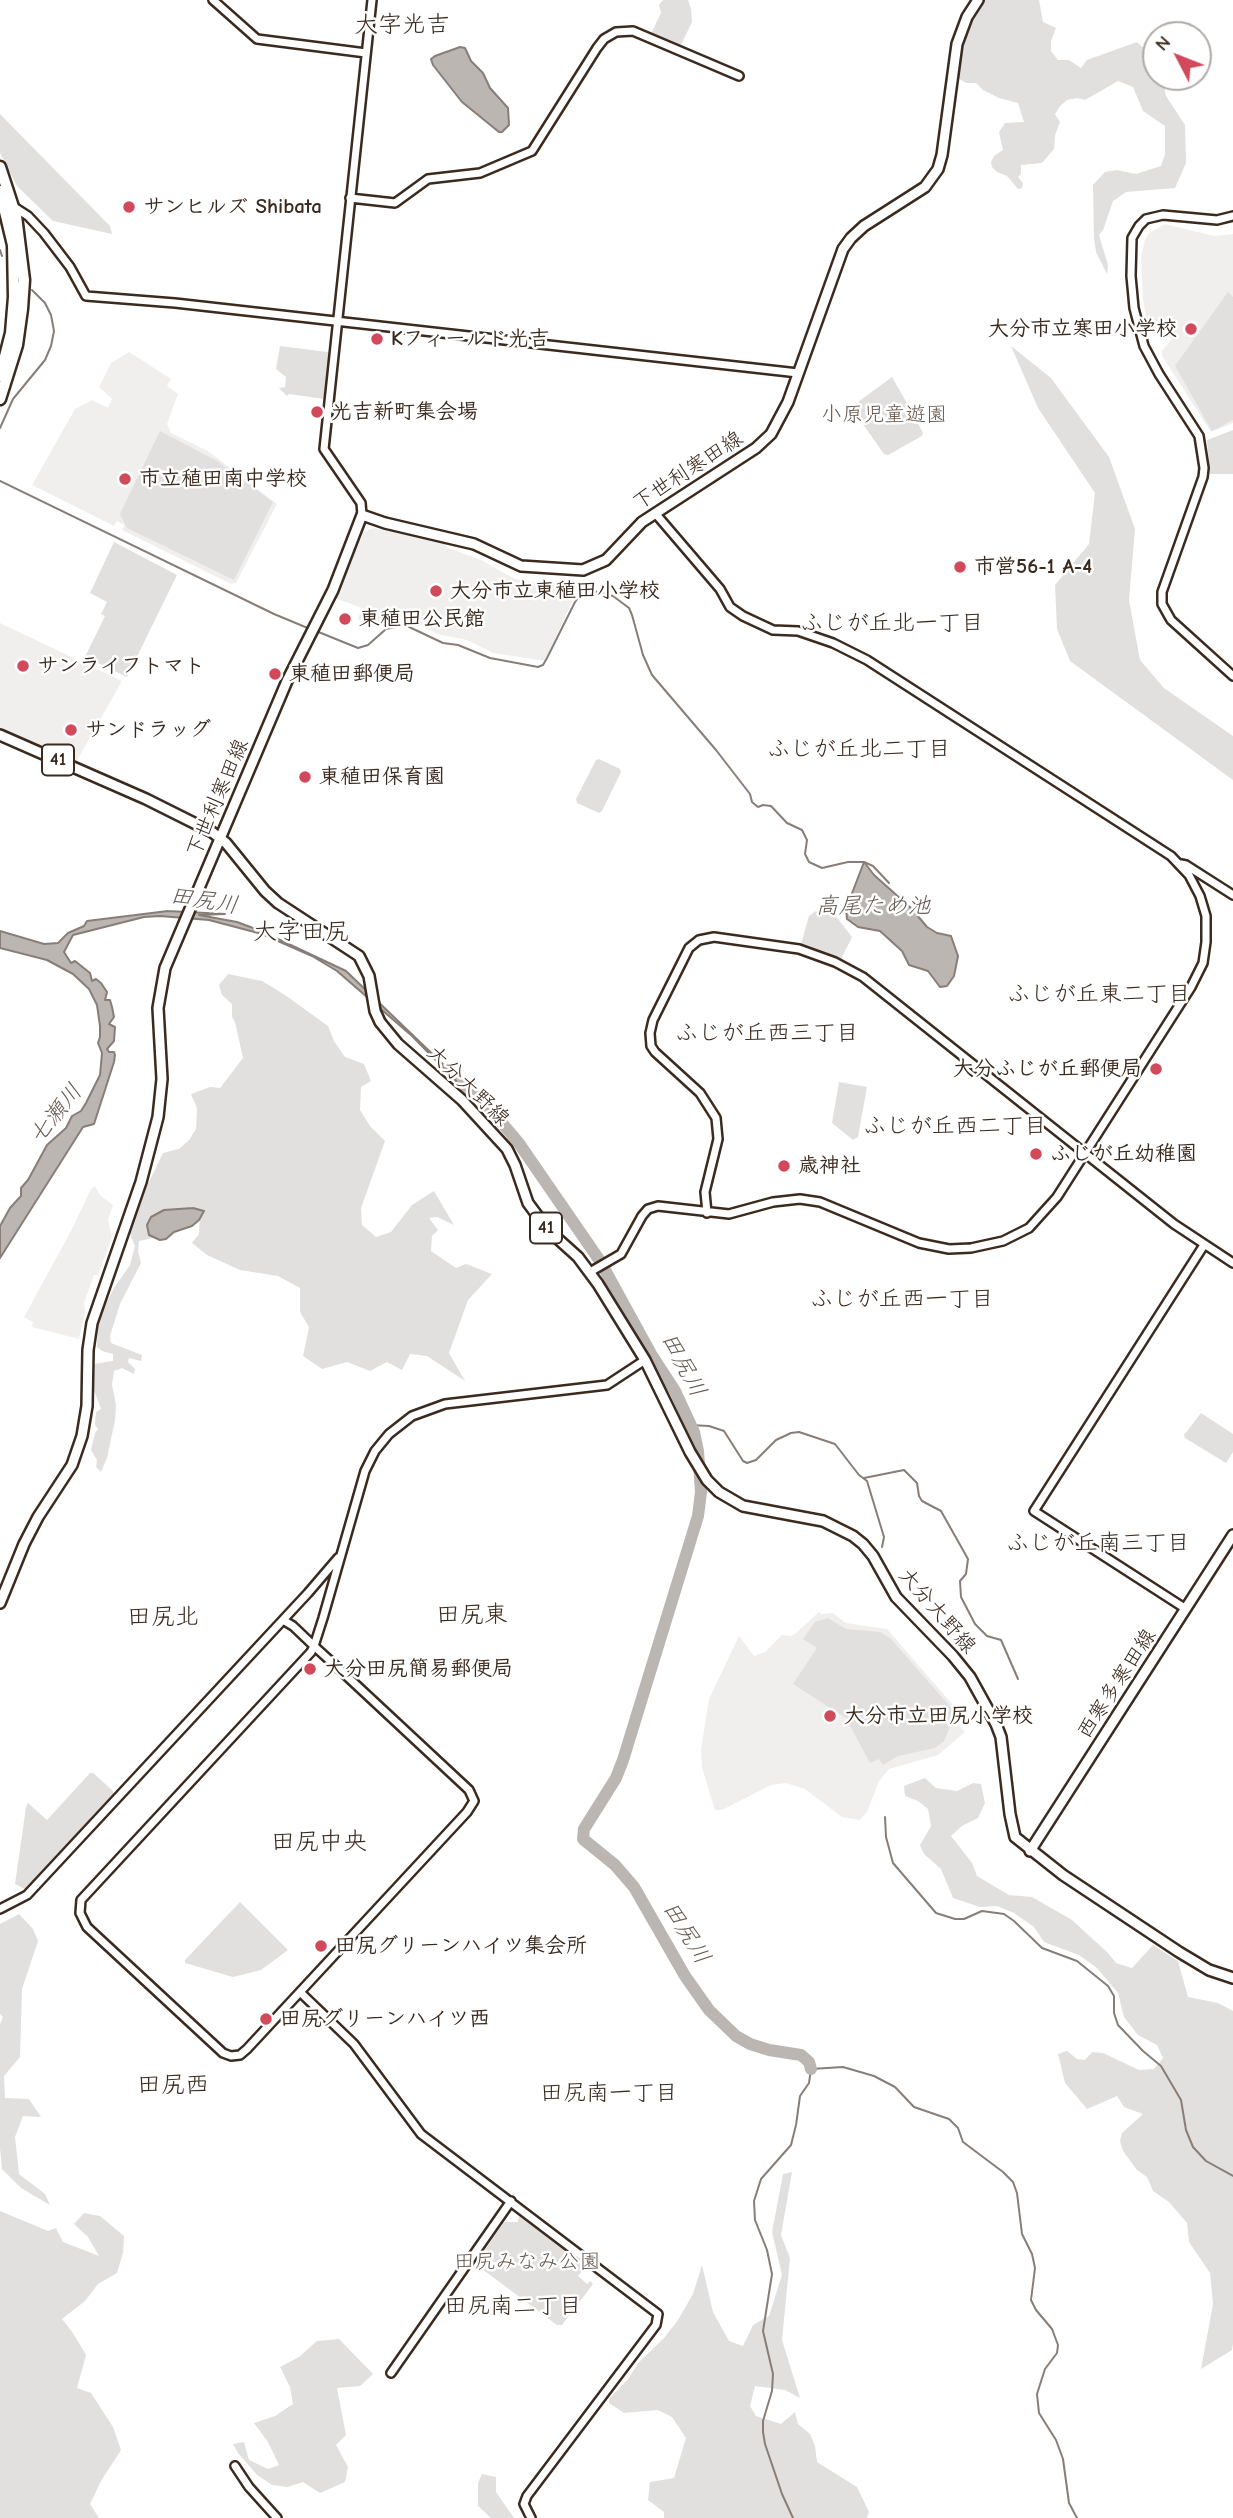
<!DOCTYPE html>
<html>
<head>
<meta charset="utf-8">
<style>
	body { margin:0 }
	#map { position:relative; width:1233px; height:2518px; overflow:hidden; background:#fff; font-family:"Comic Neue",sans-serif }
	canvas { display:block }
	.north { position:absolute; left:1142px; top:21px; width:70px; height:70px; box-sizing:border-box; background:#fff; border:2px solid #b1aaa5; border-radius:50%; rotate:312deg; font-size:19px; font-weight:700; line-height:28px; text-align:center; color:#3b2a1e }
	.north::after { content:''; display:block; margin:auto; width:24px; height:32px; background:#d1495b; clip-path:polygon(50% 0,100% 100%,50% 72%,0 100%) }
</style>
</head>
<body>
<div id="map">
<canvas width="1233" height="2518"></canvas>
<div class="north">N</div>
</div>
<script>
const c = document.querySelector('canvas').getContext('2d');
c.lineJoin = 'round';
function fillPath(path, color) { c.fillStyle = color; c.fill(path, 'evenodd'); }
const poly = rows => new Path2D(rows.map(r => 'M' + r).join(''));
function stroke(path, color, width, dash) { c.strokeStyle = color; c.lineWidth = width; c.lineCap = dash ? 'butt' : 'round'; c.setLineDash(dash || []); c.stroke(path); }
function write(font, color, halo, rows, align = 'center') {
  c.font = font + ' "Comic Neue","Klee One",sans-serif'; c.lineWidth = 5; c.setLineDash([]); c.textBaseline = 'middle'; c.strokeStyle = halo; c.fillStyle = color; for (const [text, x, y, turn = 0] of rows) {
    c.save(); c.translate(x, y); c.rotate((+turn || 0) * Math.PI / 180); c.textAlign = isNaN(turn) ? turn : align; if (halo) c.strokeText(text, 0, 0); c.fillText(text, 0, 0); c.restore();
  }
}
const built = poly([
	[1165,224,1214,236,1233,234,1233,423,1211,432,1162,356,1162,351,1172,339,1164,334,1154,336,1147,324,1143,300,1141,257,1145,240,1149,233],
	[129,352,171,379,167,386,178,394,167,424,171,433,208,451,277,504,236,583,231,584,122,530,124,525,117,521,114,526,32,485,75,409,92,400,108,408,112,399,99,387,111,363],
	[374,528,446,544,446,547,481,560,515,579,561,587,576,593,545,661,493,653,467,640,437,634,409,619,388,618,375,627,358,619,362,608,335,598,364,532],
	[0,623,122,681,75,764,0,733],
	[95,1186,100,1195,113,1205,108,1220,112,1237,98,1275,94,1275,84,1303,85,1313,79,1339,32,1327,33,1322,24,1317,72,1229,91,1189],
	[819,1612,821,1614,833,1613,846,1623,887,1629,959,1712,953,1717,965,1732,938,1755,889,1769,879,1781,867,1812,860,1820,842,1817,805,1789,786,1783,771,1785,722,1810,715,1810,702,1768,701,1749,709,1699,739,1636,754,1656,765,1652,782,1635,791,1636,796,1633]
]);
const green = poly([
	[663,0,688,0,691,9,692,22,677,53,648,40,661,13,659,5],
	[982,0,1039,0,1043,22,1056,28,1051,41,1051,51,1058,60,1069,60,1081,68,1087,60,1137,42,1156,59,1156,77,1162,77,1166,96,1185,125,1186,163,1175,188,1126,192,1113,201,1103,230,1099,235,1108,265,1107,274,1096,252,1094,238,1093,185,1105,172,1117,170,1136,174,1161,166,1165,154,1165,126,1143,111,1133,87,1118,81,1085,100,1077,98,1067,100,1060,106,1055,114,1060,122,1055,135,1054,149,1042,163,1021,165,1021,174,1018,177,1023,183,1022,188,1018,189,1007,176,997,172,992,167,991,162,994,156,1003,150,999,132,1005,123,1024,122,1018,103,999,98,983,90,976,83,966,83,956,77,955,57,966,24],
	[0,114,110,226,112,234,53,221,17,186,0,153],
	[1228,292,1233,297,1233,420,1212,431,1175,366],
	[280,346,328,352,331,355,326,395,324,399,289,394,287,396,279,388,285,387,286,377,276,369],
	[1011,346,1051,378,1109,457,1135,529,1129,600,1140,660,1164,688,1233,736,1233,780,1070,661,1057,629,1055,585,1089,544,1095,493,1038,408],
	[892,377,908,405,906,407,908,411,911,410,923,433,922,436,888,455,884,454,853,410,860,405,858,402],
	[1233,430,1233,474,1210,474,1207,440],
	[160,431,217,461,273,502,234,580,127,528,120,514],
	[114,542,177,575,127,677,85,657,105,616,101,614,107,602,90,593],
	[599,759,620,769,621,772,602,811,599,813,577,803,576,799,596,760],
	[816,911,835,915,852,937,841,959,801,944,809,916],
	[228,974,262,981,285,995,328,1026,334,1041,345,1057,364,1064,371,1081,361,1087,360,1110,370,1126,385,1141,361,1208,362,1225,376,1237,391,1232,412,1205,434,1191,454,1225,437,1217,429,1218,438,1230,432,1236,431,1251,456,1268,466,1264,492,1274,468,1300,449,1353,465,1381,427,1356,410,1354,402,1370,387,1362,370,1371,347,1362,322,1369,303,1356,309,1327,300,1312,300,1288,278,1276,240,1270,207,1255,192,1243,199,1234,200,1214,149,1235,153,1238,139,1241,138,1251,141,1263,120,1304,110,1336,111,1343,142,1355,141,1361,129,1358,128,1362,135,1369,134,1374,122,1368,114,1371,112,1385,116,1405,115,1420,107,1458,101,1472,96,1467,97,1460,91,1450,95,1433,98,1429,95,1425,96,1412,101,1409,94,1390,93,1364,113,1361,113,1354,102,1351,97,1347,98,1327,104,1307,114,1288,130,1265,135,1246,130,1234,147,1186,163,1153,179,1149,189,1140,196,1129,197,1108,191,1094,210,1087,220,1088,243,1058,235,1022,232,1017,232,1004,222,995,219,985],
	[839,1082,867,1087,858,1137,853,1140,832,1123],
	[1201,1413,1233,1434,1233,1452,1226,1463,1185,1438,1184,1435],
	[828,1618,846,1629,880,1632,891,1639,954,1711,950,1715,952,1722,944,1741,935,1748,898,1756,883,1765,879,1759,870,1763,846,1718,793,1684,817,1648,803,1639,815,1622],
	[90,1773,93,1773,113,1791,113,1795,25,1889,15,1884,26,1807,28,1803,47,1820],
	[925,1778,936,1788,957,1791,973,1783,981,1784,985,1803,978,1818,962,1826,951,1836,972,1863,977,1876,1009,1895,1032,1897,1072,1920,1108,1953,1116,1963,1132,1968,1153,1945,1178,1961,1188,1997,1218,2003,1233,2011,1233,2343,1232,2350,1201,2369,1213,2304,1210,2273,1189,2242,1187,2223,1169,2202,1153,2191,1147,2177,1137,2170,1123,2151,1120,2141,1122,2133,1143,2114,1124,2107,1117,2096,1087,2109,1065,2083,1058,2054,1067,2051,1077,2059,1085,2060,1092,2052,1103,2053,1139,2070,1154,2069,1163,2058,1157,2045,1138,2035,1124,2017,1118,1993,1097,1968,1079,1955,1044,1942,1034,1927,1014,1913,997,1906,980,1907,953,1898,941,1869,924,1854,920,1845,931,1826,928,1809,918,1801,905,1796,904,1786],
	[240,1902,288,1950,261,1970,233,1977,185,1963,185,1960],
	[19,1914,33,1929,38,1941,22,1989,20,2057,4,2076,5,2098,29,2099,41,2117,23,2116,15,2137,19,2174,45,2194,50,2205,21,2188,2,2169,0,2148,0,2024,3,2017,0,2014,0,1924],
	[792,2172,781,2235,790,2258,782,2340,800,2398,785,2390,755,2386,750,2406,756,2416,781,2424,795,2412,798,2424,810,2434,815,2446,817,2462,857,2487,869,2512,867,2518,664,2518,664,2512,648,2500,650,2482,674,2478,686,2438,672,2417,658,2410,624,2413,609,2403,609,2399,628,2379,639,2362,664,2338,678,2320,693,2294,702,2265,713,2312,729,2341,743,2346,753,2325,769,2316,782,2275,772,2232,783,2174],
	[0,2211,48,2231,56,2228,63,2242,99,2256,88,2237,74,2224,84,2213,100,2216,124,2236,123,2253,117,2273,98,2284,85,2301,62,2319,73,2333,86,2355,77,2388,91,2393,113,2427,121,2450,101,2481,90,2504,99,2518,0,2518],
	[519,2216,586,2266,578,2276,587,2284,590,2281,593,2284,562,2325,557,2325,478,2266,478,2260,504,2222,518,2222],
	[339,2339,373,2374,360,2386,337,2388,346,2435,336,2445,348,2467,345,2482,320,2493,303,2482,287,2487,272,2485,257,2475,238,2453,233,2444,244,2442,249,2460,268,2469,279,2465,268,2442,254,2423,275,2416,293,2404,290,2387,280,2367,299,2357,317,2341],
	[482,2474,496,2477,496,2492,514,2518,491,2518,478,2506,478,2483]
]);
const water = poly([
	[460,47,465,48,471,61,483,73,490,88,508,108,509,125,502,132,499,132,462,102,433,65,431,59,435,56,460,47],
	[864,862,874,875,912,909,927,927,937,933,951,936,958,956,954,976,947,986,940,987,928,971,909,965,902,951,880,931,858,927,847,919,846,909,864,862],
	[168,911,225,914,199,915,237,922,261,931,346,971,447,1068,477,1092,472,1095,463,1088,412,1036,337,971,312,956,262,934,209,920,160,916,144,917,73,935,64,952,71,963,75,961,90,973,92,981,96,979,101,983,107,992,105,1000,110,1000,112,1007,114,1017,109,1024,115,1027,114,1041,107,1049,109,1052,114,1052,115,1055,114,1062,94,1124,83,1127,0,1258,0,1226,10,1208,21,1196,21,1188,28,1180,47,1145,66,1128,72,1116,81,1111,86,1103,100,1075,102,1053,98,1043,100,1037,100,1026,97,1005,89,989,73,974,47,960,0,948,0,931,44,944,58,943,68,933,84,926,87,921,168,911],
	[193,1208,204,1211,199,1220,192,1226,174,1232,166,1239,160,1240,149,1235,147,1225,151,1217,164,1210,193,1208]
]);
const stream = poly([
	[0,250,2,256],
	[0,428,13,399,45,360,51,346,54,331,51,315,45,303,32,290],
	[0,481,274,614,310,629],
	[316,631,358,648,368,645,386,629,405,625,443,643,458,645,490,658,538,667,543,665,547,658,575,602,585,589,613,596,629,608,632,615,643,655,652,675,716,750,750,794,752,802,758,807,763,805,771,806,787,823,802,830,807,840,805,854,809,862,822,868,848,862,864,862,873,866,889,883],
	[690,1425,709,1426,724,1431,743,1461,747,1463,756,1460,776,1440,791,1433,799,1432,835,1444,859,1475,867,1481,884,1537,882,1547],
	[864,1478,904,1470,917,1483,919,1496,922,1501,941,1511,968,1559,966,1574,960,1581,961,1597,975,1624,987,1636,1001,1640,1018,1679],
	[885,1817,886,1837,893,1863,936,1913,955,1919,964,1919,982,1911,1004,1914,1014,1921,1042,1948,1077,1961,1108,1986,1114,1996,1114,2013,1118,2025,1143,2051,1161,2066,1181,2100,1186,2130,1193,2147,1206,2161,1233,2176],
	[793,2518,782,2494,765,2444,763,2432,763,2421,772,2391,773,2374,763,2331,772,2274,767,2250,755,2220,754,2201,761,2179,791,2145,796,2125,800,2096,809,2083,811,2069,843,2067,874,2076,895,2087,914,2107,949,2119,958,2128,963,2142,1003,2172,1013,2182,1017,2193,1022,2234,1032,2254,1035,2268,1031,2300,1036,2310,1052,2329,1058,2345,1057,2353,1045,2369,1037,2394,1039,2413,1056,2440,1063,2459,1069,2503,1077,2518]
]);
const river = poly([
	[462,1084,486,1104,518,1142,600,1261,651,1354,675,1391,694,1432,698,1451,701,1492,698,1516,623,1760,616,1778,584,1829,583,1839,615,1865,634,1887,685,1976,709,2010,736,2036,750,2044,769,2050,801,2055,809,2062,811,2069]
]);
const minor = poly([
	[213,0,257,39,366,53],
	[350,198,395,203,428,179,480,173,532,151,597,48,604,39,616,32,633,31,739,76],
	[11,205,28,216,44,233,70,267,86,296,175,303,798,373],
	[1233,216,1217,220,1163,215,1146,219,1139,226,1132,238,1131,276,1134,308,1144,346,1159,374,1199,436,1204,468,1203,477,1162,592,1162,604,1171,620,1233,676],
	[362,515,361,503,324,449,372,0],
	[1181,864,1186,865,1233,895],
	[707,1213,705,1192,718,1139,716,1118,700,1093,655,1052,651,1046,650,1033,653,1020,689,948,699,940,714,937,799,949,835,962,863,977,1174,1224,1233,1263],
	[590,1272,621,1254,642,1216,648,1209,658,1206,729,1214,773,1202,800,1199,820,1202,919,1243,949,1249,971,1248,1003,1241,1029,1228,1057,1197,1191,987,1203,963,1206,942,1206,916,1200,896,1189,875,1171,856,867,660,833,643,798,631,773,630,743,616,730,607,720,589,655,513],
	[1186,1609,1034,1511,1204,1245],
	[283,1620,293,1626,314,1646,337,1667,469,1790,474,1801,467,1812,247,2049,240,2055,231,2056,223,2053,87,1927,80,1913,81,1900,311,1652,314,1646,323,1618,365,1471,375,1451,389,1434,412,1416,445,1404,607,1385,645,1360],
	[0,1909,27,1895,308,1593,338,1558],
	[300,1992,354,2044,421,2134,658,2314,656,2325,527,2496,524,2504,531,2518],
	[391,2373,511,2201],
	[235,2466,249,2487,277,2518]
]);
const major = poly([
	[0,735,146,799,212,832,226,843,265,891,278,903,359,956,369,976,375,1011,380,1022,398,1044,462,1100,507,1149,515,1165,528,1203,548,1230,578,1257,598,1284,645,1360,690,1452,707,1480,719,1492,743,1506,823,1521,853,1536,863,1544,873,1556,896,1597,953,1656,970,1677,996,1724,1001,1737,1010,1814,1015,1837,1063,1875,1179,1952,1209,1970,1233,1978],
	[0,1603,24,1544,38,1517,72,1465,82,1436,87,1406,88,1350,92,1323,141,1182,158,1117,162,1079,158,1008,165,968,287,681,333,590,362,515,385,523,474,544,521,566,583,570,606,560,642,522,756,448,771,434,788,402,843,249,851,238,864,226,925,187,938,169,942,155,957,44,967,17,978,0],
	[1030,1851,1233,1535]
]);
const highway = poly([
	[0,167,16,216,24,280,22,309,17,345,0,399],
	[0,191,13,245,14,297,11,333,0,376]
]);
const markers = [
	[129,207,7,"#d1495b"],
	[1191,329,7,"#d1495b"],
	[377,339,7,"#d1495b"],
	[317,412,7,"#d1495b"],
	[125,479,7,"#d1495b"],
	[960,567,7,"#d1495b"],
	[436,591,7,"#d1495b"],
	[345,619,7,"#d1495b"],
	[23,666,7,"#d1495b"],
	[275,674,7,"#d1495b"],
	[71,730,7,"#d1495b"],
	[305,777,7,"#d1495b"],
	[1156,1069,7,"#d1495b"],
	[1036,1154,7,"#d1495b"],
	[784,1166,7,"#d1495b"],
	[310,1669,7,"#d1495b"],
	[830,1716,7,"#d1495b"],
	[321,1946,7,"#d1495b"],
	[266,2019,7,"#d1495b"]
];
const shields = [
	[58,760,32],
	[546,1228,32]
];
const shieldNames = [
	["41",58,760],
	["41",546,1228]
];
const poiNames = [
	["サンヒルズ Shibata",143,207],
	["大分市立寒田小学校",1177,329,"right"],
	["Kフィールド光吉",391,339],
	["光吉新町集会場",331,412],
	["市立稙田南中学校",139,479],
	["市営56-1 A-4",974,567],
	["大分市立東稙田小学校",450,591],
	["東稙田公民館",359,619],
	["サンライフトマト",37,666],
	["東稙田郵便局",289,674],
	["サンドラッグ",85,730],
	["東稙田保育園",319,777],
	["大分ふじが丘郵便局",1142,1069,"right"],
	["ふじが丘幼稚園",1050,1154],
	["歳神社",798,1166],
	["大分田尻簡易郵便局",324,1669],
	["大分市立田尻小学校",844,1716],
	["田尻グリーンハイツ集会所",335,1946],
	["田尻グリーンハイツ西",280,2019]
];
const parkNames = [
	["小原児童遊園",884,415],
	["田尻みなみ公園",527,2262]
];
const streetNames = [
	["下世利寒田線",688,471,-33],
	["下世利寒田線",218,798,-67],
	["大分大野線",468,1086,44],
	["大分大野線",937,1611,49],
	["西寒多寒田線",1117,1684,-57]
];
const neighbourhoodNames = [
	["ふじが丘北一丁目",892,623],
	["ふじが丘北二丁目",859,749],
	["ふじが丘東二丁目",1099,994],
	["ふじが丘西三丁目",767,1033],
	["ふじが丘西二丁目",955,1126],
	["ふじが丘西一丁目",902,1299],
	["ふじが丘南三丁目",1098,1543],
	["田尻南一丁目",609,2093],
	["田尻南二丁目",513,2306]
];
const waterNames = [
	["田尻川",204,901,9],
	["高尾ため池",873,906],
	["七瀬川",56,1114,-51],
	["田尻川",683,1365,62],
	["田尻川",686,1933,58]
];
const quarterNames = [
	["大字光吉",402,25],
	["大字田尻",301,932],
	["田尻東",472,1615],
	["田尻北",163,1617],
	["田尻中央",319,1842],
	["田尻西",173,2085]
];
fillPath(built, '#f1efee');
fillPath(green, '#e2e0de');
fillPath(water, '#bcb6b3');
stroke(water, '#887e77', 2);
stroke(stream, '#887e77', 2);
stroke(river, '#bcb6b3', 12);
stroke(minor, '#3b2a1e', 12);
stroke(major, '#3b2a1e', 14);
stroke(highway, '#3b2a1e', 15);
stroke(minor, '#fff', 7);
stroke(major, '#fff', 9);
stroke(highway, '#fff', 10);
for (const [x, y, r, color] of markers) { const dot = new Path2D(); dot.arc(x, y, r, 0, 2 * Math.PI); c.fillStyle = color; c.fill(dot); stroke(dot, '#fff', 2.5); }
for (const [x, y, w] of shields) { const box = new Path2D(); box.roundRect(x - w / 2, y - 15.5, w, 31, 5); c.fillStyle = '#fff'; c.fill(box); stroke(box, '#3b2a1e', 2); }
write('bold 19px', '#3b2a1e', null, shieldNames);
write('bold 21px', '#3b2a1e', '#fff', poiNames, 'left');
write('21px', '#65584e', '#fff', parkNames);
write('21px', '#3b2a1e', '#fff', streetNames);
write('23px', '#3b2a1e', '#fff', neighbourhoodNames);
write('italic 23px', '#685b52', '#fff', waterNames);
write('24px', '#3b2a1e', '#fff', quarterNames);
</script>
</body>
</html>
